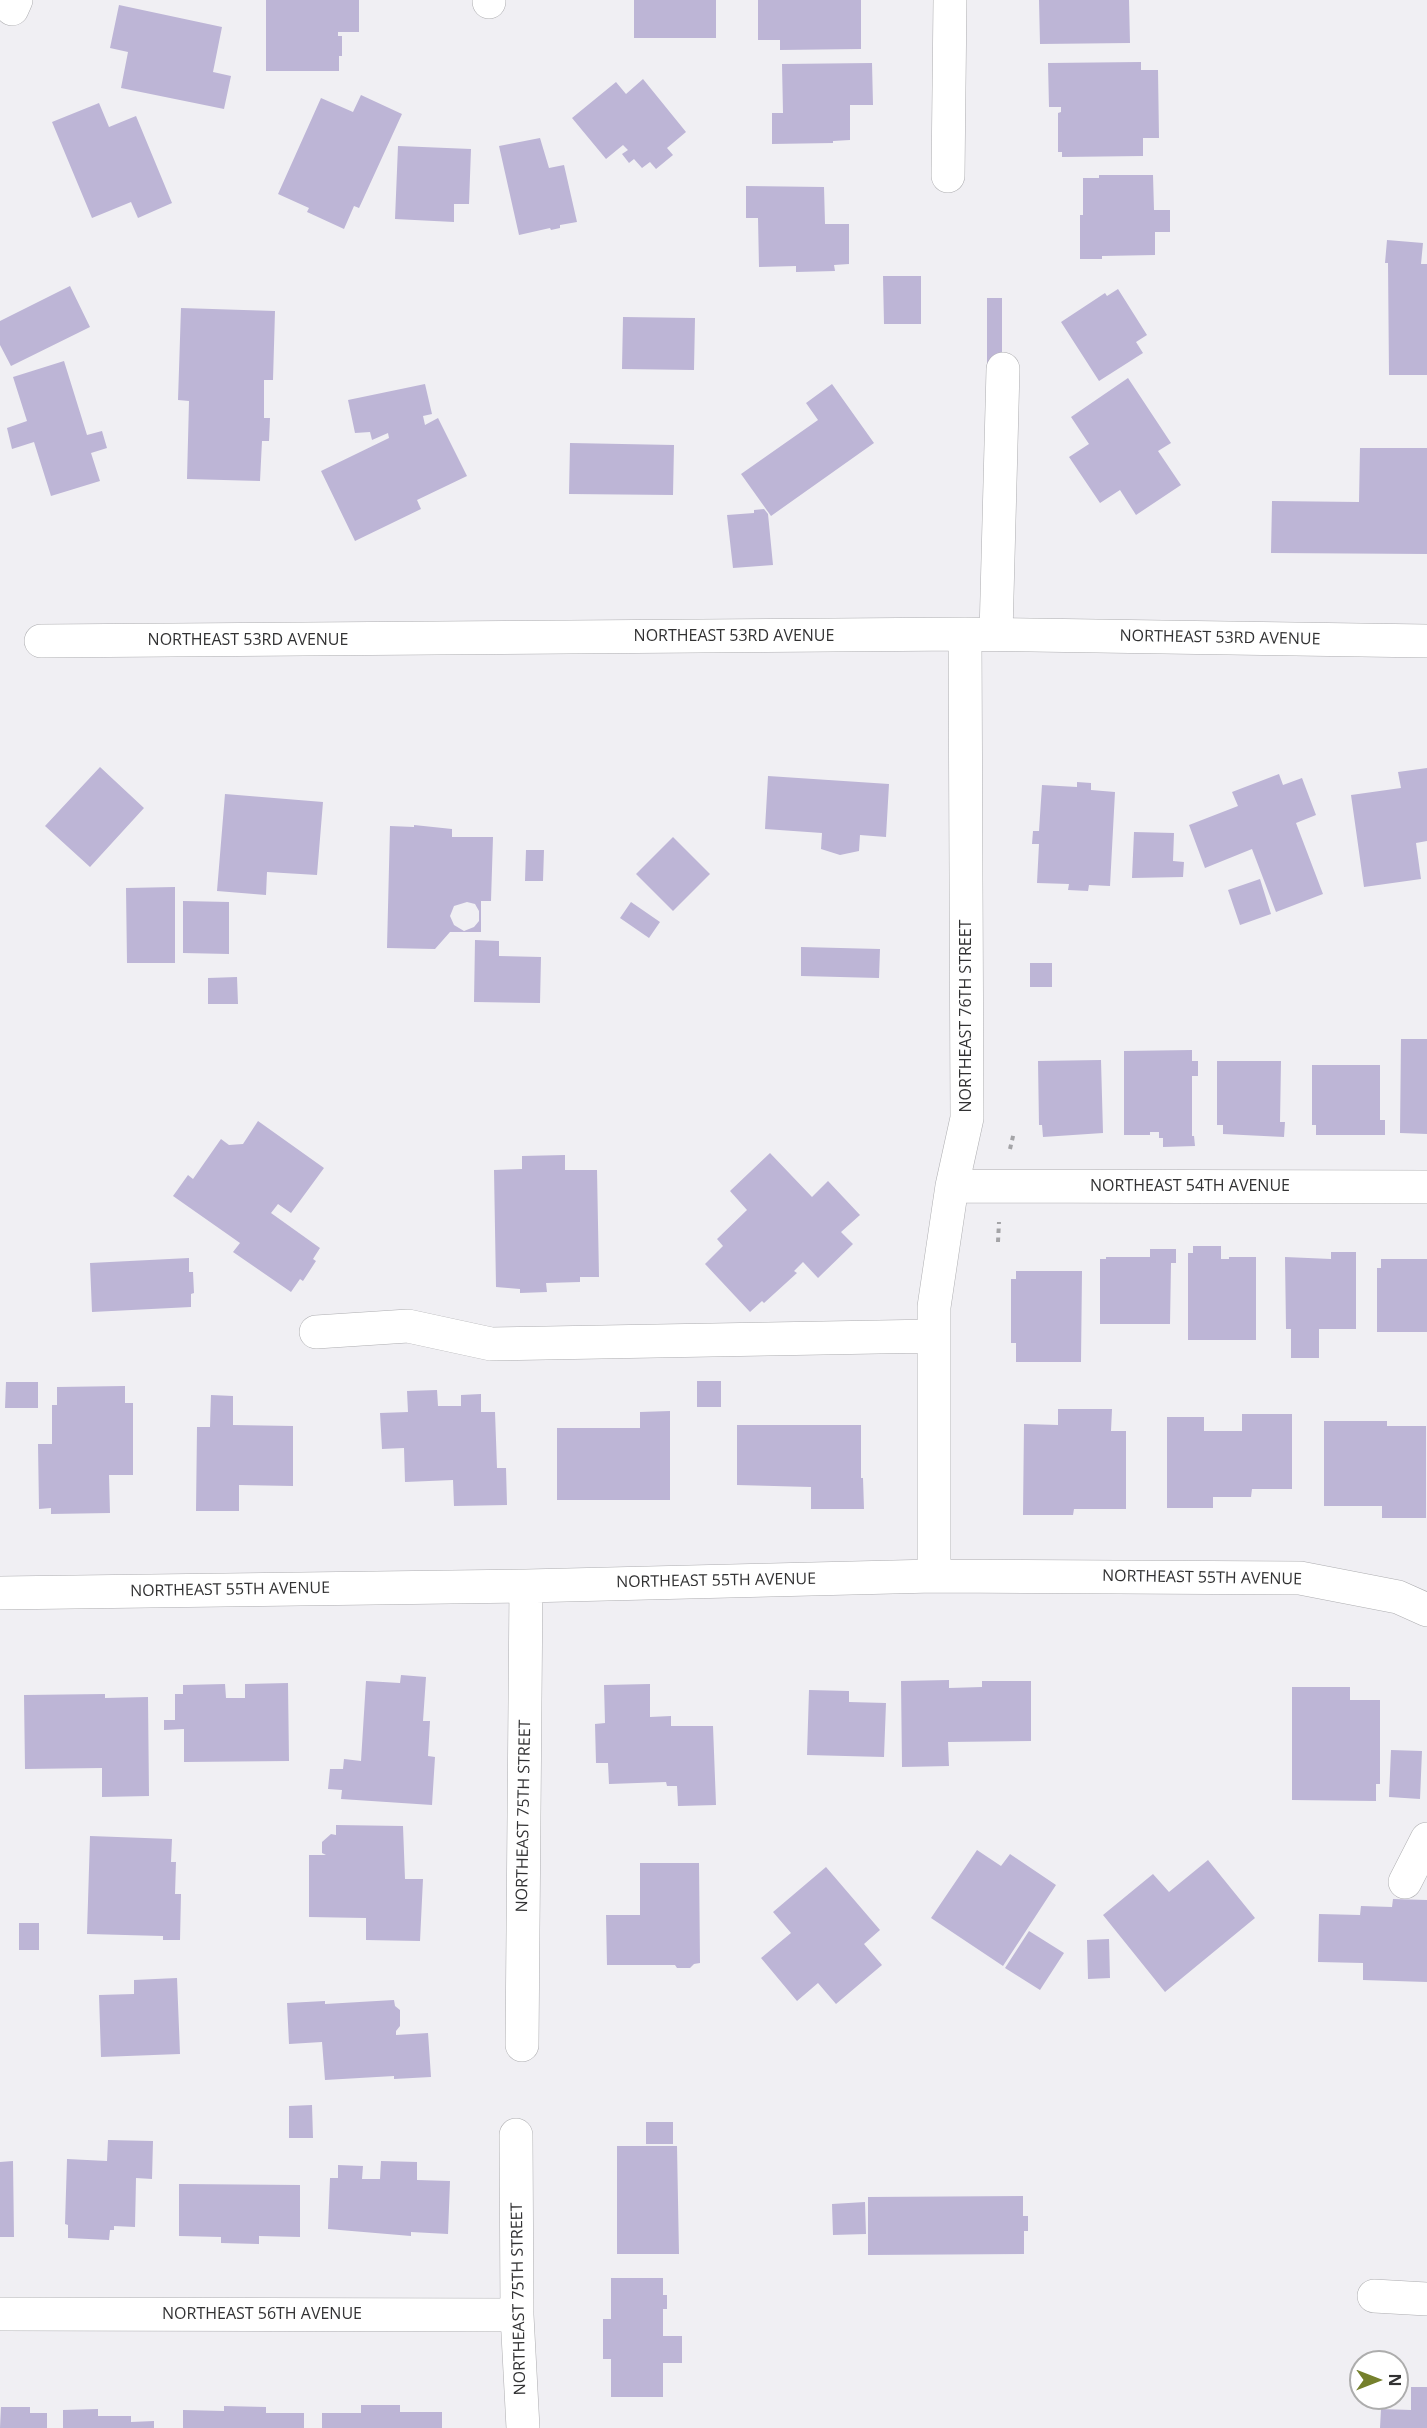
<!DOCTYPE html>
<html>
<head>
<meta charset="utf-8">
<style>
	body { margin:0 }
	#map { position:relative; width:1427px; height:2428px; overflow:hidden; background:#f0eff3; font-family:"Open Sans",sans-serif }
	canvas { display:block }
	.north { position:absolute; left:1349px; top:2350px; width:60px; height:60px; box-sizing:border-box; background:#fff; border:2px solid #adadad; border-radius:50%; rotate:90deg; font-size:16px; font-weight:700; line-height:24px; text-align:center; color:#323233 }
	.north::after { content:''; display:block; margin:auto; width:21px; height:27px; background:#75802c; clip-path:polygon(50% 0,100% 100%,50% 72%,0 100%) }
</style>
</head>
<body>
<div id="map">
<canvas width="1427" height="2428"></canvas>
<div class="north">N</div>
</div>
<script>
const c = document.querySelector('canvas').getContext('2d');
c.lineJoin = 'round';
function fillPath(path, color) { c.fillStyle = color; c.fill(path, 'evenodd'); }
const poly = rows => new Path2D(rows.map(r => 'M' + r).join(''));
function stroke(path, color, width, dash) { c.strokeStyle = color; c.lineWidth = width; c.lineCap = dash ? 'butt' : 'round'; c.setLineDash(dash || []); c.stroke(path); }
function write(font, color, halo, rows, align = 'center') {
  c.font = font + ' "Open Sans",sans-serif'; c.lineWidth = 4.5; c.setLineDash([]); c.textBaseline = 'middle'; c.strokeStyle = halo; c.fillStyle = color; for (const [text, x, y, turn = 0] of rows) {
    c.save(); c.translate(x, y); c.rotate((+turn || 0) * Math.PI / 180); c.textAlign = isNaN(turn) ? turn : align; if (halo) c.strokeText(text, 0, 0); c.fillText(text, 0, 0); c.restore();
  }
}
const building = poly([
	[266,0,359,0,359,32,338,32,338,36,342,36,342,56,339,56,339,71,266,71],
	[634,0,716,0,716,38,634,38],
	[758,0,861,0,861,49,780,50,780,40,758,40],
	[1039,0,1129,0,1130,43,1040,44],
	[119,5,222,27,213,72,231,76,224,109,121,88,128,52,110,48],
	[1141,62,1141,70,1158,70,1159,138,1143,138,1143,156,1062,157,1062,152,1058,152,1058,113,1061,112,1061,107,1049,107,1048,63],
	[872,63,873,105,850,105,850,140,833,141,833,143,772,144,772,113,783,113,782,64],
	[643,79,686,132,667,148,673,155,656,169,650,162,642,168,634,159,629,163,622,154,628,150,623,145,606,159,572,118,616,82,626,94],
	[361,95,402,114,359,208,354,206,344,229,307,212,309,208,278,194,321,98,353,112],
	[99,103,109,127,136,116,172,203,138,218,131,202,92,218,52,122],
	[540,138,549,168,564,165,577,222,560,225,560,228,551,230,550,228,519,235,499,146],
	[398,146,471,149,469,204,454,204,454,222,395,219],
	[1099,175,1153,175,1154,210,1170,210,1170,232,1155,232,1155,255,1102,256,1102,259,1080,259,1080,215,1083,215,1083,178,1099,178],
	[746,186,824,187,825,224,849,224,849,264,834,265,835,271,796,272,796,266,759,267,758,218,746,218],
	[1387,240,1423,243,1421,264,1427,264,1427,375,1389,375,1388,263,1385,263],
	[883,276,921,276,921,324,884,324],
	[70,286,90,327,11,366,0,345,0,321],
	[1118,289,1147,335,1136,342,1143,353,1099,381,1061,322,1105,293,1107,296],
	[987,298,1002,298,1002,363,987,363],
	[181,308,275,311,273,380,264,380,264,418,270,418,269,441,262,441,260,481,187,479,189,401,178,400],
	[623,317,695,318,694,370,622,369],
	[64,361,87,435,102,431,107,448,91,453,100,481,51,496,34,442,12,449,7,428,27,421,13,377],
	[1128,378,1171,443,1158,451,1181,485,1136,515,1120,490,1100,503,1069,457,1089,444,1071,417],
	[425,384,432,414,423,416,425,425,438,418,467,476,417,500,421,509,355,541,321,471,389,438,388,433,372,440,370,432,355,433,348,400],
	[832,384,874,443,771,516,741,474,818,420,806,403],
	[570,443,674,445,673,495,569,494],
	[1360,448,1427,448,1427,554,1271,553,1272,501,1359,502],
	[764,509,768,514,773,565,733,568,727,515,754,513,754,510],
	[100,767,144,808,90,867,45,826],
	[1427,768,1427,841,1416,843,1421,879,1364,887,1351,795,1401,788,1398,772],
	[1279,774,1283,785,1302,778,1316,815,1296,823,1323,894,1276,912,1252,849,1205,868,1189,825,1238,806,1232,792],
	[768,776,889,784,886,837,860,835,859,851,840,855,821,849,822,833,765,829],
	[1077,782,1091,783,1091,790,1115,792,1110,886,1089,885,1088,891,1068,890,1069,884,1037,883,1039,844,1032,844,1033,831,1039,831,1042,785,1077,787],
	[225,794,323,802,317,875,267,872,266,895,217,891],
	[414,825,452,829,452,837,493,837,491,901,481,901,481,932,450,932,435,949,387,948,390,826,414,827],
	[467,902,475,904,479,911,479,921,474,927,464,931,454,925,450,916,454,906],
	[1134,832,1174,833,1173,861,1184,862,1183,877,1132,878],
	[673,837,710,874,673,911,636,874],
	[526,850,544,850,543,881,525,881],
	[1260,879,1271,914,1240,925,1228,890],
	[175,887,175,963,127,963,126,888],
	[183,901,229,902,229,954,183,953],
	[631,902,660,922,649,938,620,918],
	[475,940,499,941,499,956,541,957,540,1003,474,1002],
	[801,947,880,949,879,978,801,976],
	[1030,963,1052,963,1052,987,1030,987],
	[237,977,238,1004,208,1004,208,978],
	[1401,1039,1427,1039,1427,1134,1400,1133],
	[1192,1050,1192,1061,1198,1061,1198,1076,1192,1076,1192,1136,1194,1136,1195,1146,1163,1147,1163,1138,1159,1138,1159,1132,1150,1132,1150,1135,1124,1135,1124,1051],
	[1101,1060,1103,1133,1043,1137,1042,1125,1039,1125,1038,1061],
	[1217,1061,1281,1061,1280,1122,1285,1122,1284,1137,1223,1134,1223,1125,1217,1125],
	[1312,1065,1380,1065,1380,1120,1385,1120,1385,1135,1316,1135,1316,1125,1312,1125],
	[258,1121,324,1168,291,1213,278,1204,271,1213,320,1248,313,1259,316,1261,303,1281,300,1279,291,1292,233,1252,240,1243,173,1196,188,1175,193,1179,221,1139,229,1145,243,1144],
	[770,1153,812,1197,828,1181,860,1215,841,1232,853,1244,818,1278,803,1262,794,1271,797,1273,764,1303,762,1301,750,1312,705,1264,723,1246,717,1239,747,1210,730,1191],
	[565,1155,565,1170,597,1170,599,1277,580,1277,580,1282,546,1283,547,1292,520,1293,520,1289,496,1287,494,1170,522,1169,522,1156],
	[1193,1246,1221,1246,1221,1259,1229,1259,1229,1257,1256,1257,1256,1340,1188,1340,1188,1253,1193,1253],
	[1150,1249,1176,1249,1176,1263,1171,1263,1170,1324,1100,1324,1100,1259,1106,1259,1106,1257,1150,1257],
	[1331,1252,1356,1252,1356,1329,1319,1329,1319,1358,1291,1358,1291,1329,1286,1329,1285,1257,1331,1259],
	[189,1258,189,1272,193,1272,194,1293,191,1294,191,1307,92,1312,90,1263],
	[1381,1259,1427,1259,1427,1332,1377,1332,1377,1268,1381,1268],
	[1016,1271,1082,1271,1081,1362,1016,1362,1016,1343,1011,1343,1011,1279,1016,1279],
	[697,1381,721,1381,721,1407,697,1407],
	[6,1382,38,1382,38,1408,5,1408],
	[125,1386,125,1403,133,1403,133,1475,109,1475,110,1513,51,1514,51,1508,39,1509,38,1444,52,1444,52,1405,57,1405,57,1387],
	[437,1390,438,1406,461,1406,461,1395,481,1394,481,1412,495,1412,497,1468,506,1468,507,1505,454,1506,453,1480,405,1482,404,1448,382,1449,380,1413,408,1412,407,1391],
	[211,1395,233,1396,233,1425,293,1426,293,1486,239,1485,239,1511,196,1511,197,1427,210,1427],
	[1058,1409,1112,1409,1111,1431,1126,1431,1126,1509,1074,1509,1073,1515,1023,1515,1024,1424,1058,1425],
	[670,1411,670,1500,557,1500,557,1428,640,1428,640,1412],
	[1242,1414,1292,1414,1292,1489,1252,1489,1251,1497,1213,1497,1213,1508,1167,1508,1167,1417,1204,1417,1204,1431,1242,1431],
	[1324,1421,1387,1421,1387,1426,1426,1426,1426,1518,1382,1518,1382,1506,1324,1506],
	[737,1425,861,1425,861,1478,863,1478,864,1509,811,1509,811,1487,737,1485],
	[401,1675,426,1677,423,1721,430,1721,428,1756,435,1757,432,1805,341,1799,342,1790,328,1789,330,1769,343,1769,344,1759,361,1761,366,1681,400,1683],
	[949,1680,949,1688,982,1687,982,1681,1031,1681,1031,1741,948,1742,949,1766,902,1767,901,1681],
	[288,1683,289,1761,184,1762,184,1729,164,1730,164,1720,175,1720,175,1694,183,1694,183,1685,225,1684,226,1698,245,1698,245,1684],
	[650,1684,650,1717,671,1716,671,1726,713,1726,716,1805,678,1806,677,1786,667,1786,666,1782,609,1784,608,1763,596,1763,595,1724,605,1723,604,1685],
	[1292,1687,1350,1687,1350,1700,1380,1700,1380,1784,1376,1784,1376,1801,1292,1800],
	[809,1690,849,1691,849,1702,886,1703,884,1757,807,1755],
	[105,1694,105,1698,148,1697,149,1796,102,1797,102,1768,25,1769,24,1695],
	[1391,1750,1422,1751,1420,1799,1389,1797],
	[336,1825,403,1826,405,1879,423,1879,420,1941,366,1940,366,1918,309,1917,309,1855,326,1855,322,1853,322,1842,331,1834,336,1835],
	[90,1836,172,1839,171,1862,176,1862,175,1894,181,1894,180,1940,163,1940,163,1936,87,1934],
	[977,1850,1001,1866,1010,1854,1056,1885,1003,1966,931,1918],
	[1208,1860,1255,1918,1165,1992,1103,1915,1153,1874,1169,1892],
	[640,1863,699,1863,700,1963,694,1964,690,1968,677,1968,675,1965,607,1965,606,1915,640,1915],
	[826,1867,880,1930,864,1944,882,1965,836,2004,818,1983,797,2001,761,1958,791,1933,773,1912],
	[1393,1899,1427,1900,1427,1982,1363,1980,1363,1963,1318,1962,1319,1914,1360,1915,1361,1906,1392,1907],
	[19,1923,39,1923,39,1950,19,1950],
	[1029,1931,1064,1953,1040,1990,1005,1968],
	[1109,1939,1110,1978,1088,1979,1087,1940],
	[177,1978,180,2054,101,2057,99,1995,134,1994,134,1980],
	[394,2000,395,2006,400,2010,400,2026,396,2031,396,2035,428,2033,431,2077,394,2079,394,2076,325,2080,322,2042,289,2044,287,2003,325,2001,325,2004],
	[312,2105,313,2138,289,2138,289,2106],
	[646,2122,673,2122,673,2144,646,2144],
	[108,2140,153,2141,152,2179,136,2178,135,2227,114,2226,114,2230,110,2230,109,2240,68,2238,68,2225,65,2224,67,2159,107,2161],
	[617,2146,677,2146,679,2254,617,2254],
	[13,2161,14,2237,0,2237,0,2162],
	[381,2161,417,2162,417,2180,450,2181,448,2234,411,2232,411,2236,328,2229,330,2178,338,2178,338,2165,363,2166,362,2179,380,2179],
	[179,2184,300,2185,300,2237,259,2236,259,2244,221,2243,221,2237,179,2236],
	[1023,2196,1023,2216,1028,2216,1028,2231,1024,2231,1024,2254,868,2255,868,2197],
	[865,2202,866,2234,833,2235,832,2204],
	[611,2278,663,2278,663,2295,667,2295,667,2309,663,2309,663,2336,682,2336,682,2363,663,2363,663,2397,611,2397,611,2359,603,2359,603,2319,611,2319],
	[1411,2387,1427,2387,1427,2428,1380,2428,1381,2409,1411,2410],
	[361,2405,400,2405,400,2412,442,2412,442,2428,322,2428,322,2413,361,2413],
	[224,2406,266,2407,266,2413,304,2413,304,2428,183,2428,183,2410,224,2411],
	[1,2407,30,2407,30,2413,47,2413,47,2428,0,2428],
	[98,2409,98,2416,131,2416,131,2422,154,2421,154,2428,63,2428,63,2410]
]);
const path = poly([
	[1010,1149,1014,1132],
	[998,1242,999,1222]
]);
const minor = poly([
	[489,0,489,2],
	[12,9,16,0],
	[948,176,950,0],
	[996,634,1003,369],
	[41,641,965,634,1427,641],
	[952,1186,1427,1187],
	[316,1332,408,1326,491,1344,934,1336],
	[934,1576,934,1307,952,1186,967,1118,965,634],
	[0,1593,526,1586,934,1576,1300,1578,1398,1597,1427,1610],
	[1405,1882,1427,1839],
	[522,2045,526,1586],
	[516,2135,517,2315,523,2428],
	[1374,2296,1427,2299],
	[0,2314,517,2315]
]);
const streetNames = [
	["NORTHEAST 53RD AVENUE",734,636],
	["NORTHEAST 53RD AVENUE",1220,638,1],
	["NORTHEAST 53RD AVENUE",248,640],
	["NORTHEAST 76TH STREET",966,1016,-90],
	["NORTHEAST 54TH AVENUE",1190,1186],
	["NORTHEAST 55TH AVENUE",1202,1578,1],
	["NORTHEAST 55TH AVENUE",716,1581,-1],
	["NORTHEAST 55TH AVENUE",230,1590,-1],
	["NORTHEAST 75TH STREET",524,1816,-89],
	["NORTHEAST 75TH STREET",519,2299,-91],
	["NORTHEAST 56TH AVENUE",262,2314]
];
fillPath(building, '#bdb5d6');
stroke(minor, '#adadb0', 34);
stroke(path, '#a4a4a7', 4, [4.5, 4.5]);
stroke(minor, '#fff', 33);
write('16px', '#323233', '#fff', streetNames);
</script>
</body>
</html>
